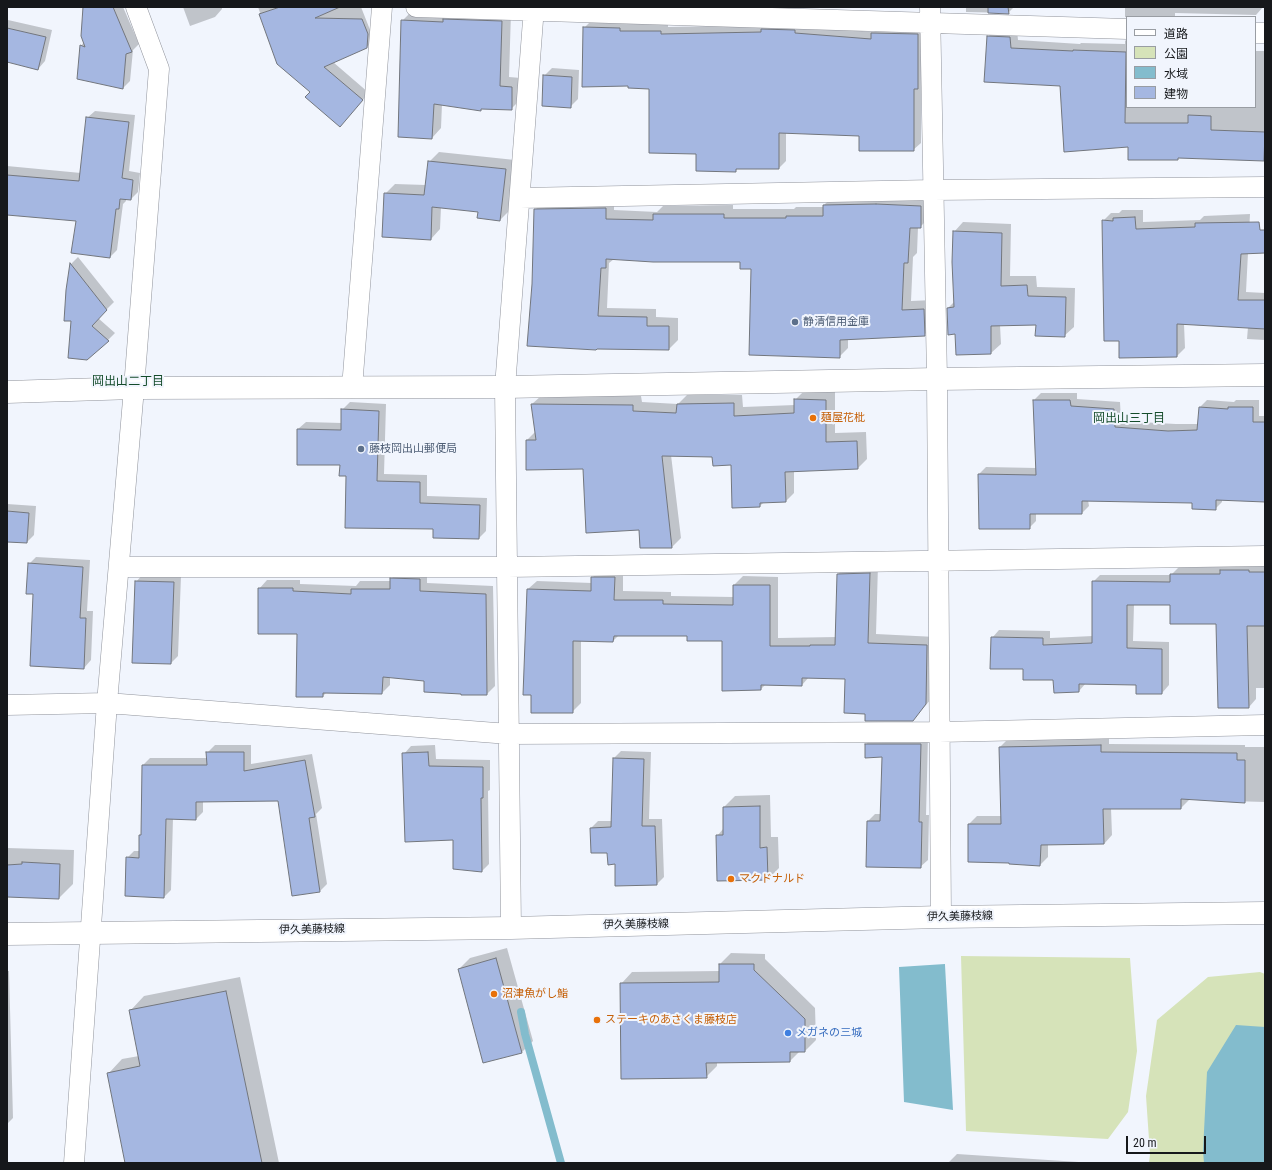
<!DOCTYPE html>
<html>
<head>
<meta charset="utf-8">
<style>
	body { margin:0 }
	#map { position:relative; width:1272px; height:1170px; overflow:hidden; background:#f1f5fd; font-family:"Roboto Condensed","Noto Sans JP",sans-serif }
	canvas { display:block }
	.frame { position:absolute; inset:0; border:8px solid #16181b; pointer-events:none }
	.legend { position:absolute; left:1126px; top:16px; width:130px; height:92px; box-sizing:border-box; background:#f1f5fd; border:1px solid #999da3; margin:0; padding:5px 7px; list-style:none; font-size:12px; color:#16181b }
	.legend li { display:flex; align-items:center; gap:8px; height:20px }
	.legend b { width:20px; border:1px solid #999da3 }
	.scale { position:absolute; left:1126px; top:1136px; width:80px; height:18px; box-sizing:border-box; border:2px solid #16181b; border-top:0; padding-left:5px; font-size:12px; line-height:14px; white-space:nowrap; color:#16181b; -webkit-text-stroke:3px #f1f5fd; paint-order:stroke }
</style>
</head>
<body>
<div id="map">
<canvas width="1272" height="1170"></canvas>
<div class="frame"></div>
<ul class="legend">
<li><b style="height:5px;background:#fff"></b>道路</li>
<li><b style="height:11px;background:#d6e3b9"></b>公園</li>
<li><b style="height:11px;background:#83bccd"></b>水域</li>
<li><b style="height:11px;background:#a5b7e1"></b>建物</li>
</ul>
<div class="scale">20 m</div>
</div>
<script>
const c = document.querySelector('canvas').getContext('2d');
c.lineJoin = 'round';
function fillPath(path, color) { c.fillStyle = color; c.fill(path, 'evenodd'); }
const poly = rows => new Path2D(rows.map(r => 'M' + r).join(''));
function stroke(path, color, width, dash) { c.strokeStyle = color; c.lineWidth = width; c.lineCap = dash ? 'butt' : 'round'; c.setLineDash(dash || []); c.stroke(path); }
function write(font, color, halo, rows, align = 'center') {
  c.font = font + ' "Roboto Condensed","Noto Sans JP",sans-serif'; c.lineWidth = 4; c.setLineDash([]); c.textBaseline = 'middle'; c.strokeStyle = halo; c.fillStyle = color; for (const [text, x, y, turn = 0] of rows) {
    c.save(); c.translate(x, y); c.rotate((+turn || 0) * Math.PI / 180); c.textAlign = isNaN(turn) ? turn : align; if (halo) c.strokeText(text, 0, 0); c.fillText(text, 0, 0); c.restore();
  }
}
const green = poly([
	[961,956,1130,958,1137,1051,1128,1112,1108,1139,966,1131],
	[1260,972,1265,974,1265,1163,1149,1163,1150,1154,1146,1096,1157,1020,1208,977]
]);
const water = poly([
	[945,964,945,965,953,1110,904,1102,899,967],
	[1236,1025,1265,1027,1265,1163,1204,1163,1203,1151,1207,1072]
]);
const shadow = poly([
	[84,7,123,7,139,44,133,50,130,81,123,88,81,46,84,42],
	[183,7,222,7,222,9,215,17,190,26],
	[258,7,361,7,374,40,367,47,333,62,369,93,340,126,312,91,278,63],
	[966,7,1014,7,1008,13,966,12],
	[1125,7,1263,7,1256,15,1175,13,1175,17,1125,17],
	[411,12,511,12,509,77,521,78,520,100,511,109,482,108,481,110,442,104,441,128,432,138,402,21],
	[8,20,52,30,45,61,38,69,7,61],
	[591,21,627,21,627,24,668,24,668,27,767,25,802,26,874,32,880,26,922,27,924,80,921,84,921,143,913,150,860,135,786,132,786,161,779,168,738,168,735,171,697,153,650,88,584,28],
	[995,29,1017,30,1018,40,1080,44,1081,43,1125,44,1125,41,1127,39,1127,107,1255,107,1255,51,1265,51,1265,135,1254,135,1129,146,1061,85,988,37],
	[552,68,579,70,578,99,570,107,544,76],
	[95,111,135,115,129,171,140,173,138,192,131,199,126,198,126,201,123,204,117,250,110,257,77,220,7,214,7,166,81,173,87,118],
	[439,152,515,160,510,210,500,220,479,211,441,207,440,229,431,239,385,194,395,184,426,185,429,162],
	[833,196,930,197,929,218,920,227,918,227,917,253,913,257,911,301,933,300,933,326,924,335,848,339,848,348,839,357,752,268,741,261,614,259,609,263,607,308,656,309,656,317,678,318,678,340,669,349,598,348,533,284,535,210,544,201,614,199,614,210,657,212,663,206,733,205,733,209,794,209,796,207,824,207,824,205],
	[1122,210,1143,210,1143,222,1200,220,1204,216,1250,214,1246,292,1265,293,1265,340,1247,339,1248,327,1184,324,1185,348,1177,356,1120,340,1103,221,1111,213,1119,213],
	[963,222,1011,224,1010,276,1036,276,1037,287,1075,288,1074,327,1064,336,1037,324,1000,325,1001,344,991,353,956,333,948,308,955,301,954,232],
	[78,257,114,302,98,318,115,333,108,340,72,321,67,290,71,264],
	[804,391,835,391,835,433,866,432,867,459,858,468,794,470,794,493,785,502,764,502,760,506,732,464,713,456,671,455,681,538,672,547,641,547,640,529,584,468,527,440,536,431,532,404,541,396,641,396,642,402,678,404,687,395,742,395,743,407,795,405,795,400],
	[1041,393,1077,393,1077,399,1120,402,1121,421,1176,424,1198,424,1200,407,1207,400,1234,402,1236,400,1259,400,1259,416,1265,416,1265,501,1222,499,1222,502,1215,509,1193,502,1088,500,1089,506,1082,513,1036,513,1036,521,1029,528,979,474,986,467,1037,468,1034,400],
	[350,402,386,404,384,474,427,475,427,496,487,498,486,531,479,538,434,537,434,528,347,475,341,465,298,429,306,422,342,423,342,410],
	[7,504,36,506,34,535,27,542,7,541],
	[36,557,90,560,87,611,93,611,91,660,84,668,34,593,29,564],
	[1228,563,1265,565,1265,688,1256,688,1256,699,1249,707,1217,623,1171,604,1134,604,1133,641,1169,642,1169,685,1162,693,1137,684,1086,683,1079,691,1054,679,1024,668,992,638,999,630,1050,631,1050,638,1093,636,1093,582,1100,575,1171,575,1179,567,1224,567],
	[847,565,878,565,876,634,936,637,935,695,912,720,866,713,846,678,809,677,802,685,766,684,761,689,723,640,688,635,619,635,613,641,581,640,581,703,572,712,528,589,537,581,592,583,592,578,601,569,623,569,623,591,671,592,671,596,734,597,734,585,743,576,778,577,778,638,837,637,838,574],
	[399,571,427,571,427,583,493,586,495,686,487,694,425,680,390,677,390,685,382,693,327,692,323,696,298,633,259,589,267,580,300,580,300,584,356,586,360,581,391,581,391,579],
	[143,574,181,576,178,656,171,663,136,582],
	[873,737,928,737,926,815,929,815,928,860,920,867,868,821,875,814,881,814,883,756,866,744],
	[1109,738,1109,744,1245,745,1245,747,1265,747,1265,802,1230,801,1189,798,1189,800,1181,808,1111,808,1112,835,1104,844,1048,844,1048,857,1040,865,969,824,977,816,1002,816,1000,747,1008,739],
	[215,745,251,745,251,764,312,754,322,808,316,814,327,884,320,891,279,800,203,801,203,812,196,819,173,818,171,890,164,897,127,858,134,851,140,851,140,835,142,834,143,765,150,758,207,758,207,753],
	[435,745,436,759,490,760,490,790,488,791,489,864,482,871,454,839,404,754,411,746],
	[621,751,651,752,649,819,662,819,664,877,657,884,616,863,591,828,598,821,612,821,614,758],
	[770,795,771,837,778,837,779,868,768,879,717,836,724,828,724,807,735,796],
	[7,848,74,850,73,884,59,898,7,891],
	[507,948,533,1041,522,1052,459,969,470,958],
	[731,953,765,954,765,959,815,1008,816,1040,805,1051,800,1051,790,1061,717,1062,717,1066,706,1077,621,984,632,972,720,971,720,964],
	[7,971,9,971,13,1118,7,1124],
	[240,977,279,1163,126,1163,108,1074,122,1059,139,1056,130,1011,144,996],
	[957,1154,1094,1163,948,1163]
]);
const stream = poly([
	[521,1012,525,1034,561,1163]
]);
const building = poly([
	[83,7,113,7,132,52,126,54,123,89,77,79,80,45,85,47,81,36,83,7],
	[280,7,340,7,315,18,362,19,368,34,367,48,324,67,363,100,340,127,305,97,310,92,277,64,259,14,280,7],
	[988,7,1008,7,1009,14,988,13,988,7],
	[443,19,502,21,500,86,512,87,512,110,481,109,481,111,434,104,432,139,398,137,401,20,443,22,443,19],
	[583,27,620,28,620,31,661,31,661,34,761,32,761,29,795,30,795,33,871,39,871,33,918,34,918,89,914,89,914,151,859,151,859,136,779,133,779,169,736,169,736,172,696,171,696,154,649,153,649,89,628,88,628,86,582,87,583,27],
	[7,28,46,37,38,70,7,62,7,28],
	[987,36,1010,37,1011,48,1073,51,1073,50,1126,52,1125,123,1188,123,1188,115,1211,116,1211,130,1265,132,1264,161,1178,158,1178,160,1128,160,1128,147,1064,152,1060,86,984,82,987,36],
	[543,75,572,77,571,108,542,106,543,75],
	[86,117,129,122,122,178,133,180,131,200,120,199,119,209,116,209,110,258,71,253,76,221,7,215,7,175,79,181,86,117],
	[428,161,506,169,500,221,477,218,478,212,432,207,431,240,382,237,384,193,424,195,428,161],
	[876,204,921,206,921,228,910,228,908,263,904,263,902,310,924,309,925,336,840,340,840,358,749,355,751,269,740,269,740,262,653,262,606,259,606,268,601,268,598,316,647,317,647,326,669,326,669,350,597,349,596,350,527,346,532,284,534,209,606,208,606,219,653,220,653,214,724,214,724,218,786,218,786,216,823,216,823,205,876,204],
	[1135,217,1136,229,1195,227,1195,223,1259,222,1260,230,1265,230,1265,253,1241,254,1238,300,1265,300,1265,329,1177,324,1177,357,1119,358,1119,341,1104,341,1102,220,1113,221,1113,218,1135,217],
	[953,231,1002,233,1001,286,1027,285,1028,296,1066,297,1065,337,1035,336,1036,325,991,326,991,354,956,355,955,334,948,335,947,308,954,307,952,262,953,231],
	[70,263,107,310,92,326,109,341,87,360,68,358,71,321,64,321,66,290,70,263],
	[794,399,826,400,826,442,857,441,858,469,785,472,786,502,760,503,760,507,732,508,731,465,713,466,712,457,662,456,672,548,640,548,639,530,586,533,583,469,526,470,526,440,536,440,531,404,633,405,633,411,676,413,677,404,734,403,734,416,794,413,794,399],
	[1033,400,1070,400,1071,406,1114,409,1115,427,1168,431,1197,430,1199,407,1228,409,1228,407,1253,407,1253,422,1265,422,1265,502,1216,500,1216,510,1192,509,1192,503,1082,501,1082,514,1030,514,1030,529,979,529,978,474,1036,475,1033,400],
	[341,409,379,411,377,481,420,482,420,503,480,505,479,539,433,538,433,529,345,528,346,476,339,476,340,465,297,465,297,429,341,430,341,409],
	[7,511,29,513,27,543,7,542,7,511],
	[28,563,83,567,80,618,86,618,84,669,30,666,33,594,26,594,28,563],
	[1220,570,1249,570,1249,572,1265,572,1265,626,1247,626,1249,708,1218,708,1216,624,1170,624,1170,605,1127,605,1127,648,1162,649,1162,694,1136,694,1136,685,1079,684,1079,692,1054,693,1053,680,1023,680,1023,669,990,669,991,637,1043,638,1043,645,1092,643,1092,581,1170,582,1170,574,1220,574,1220,570],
	[870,573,868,643,927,645,926,704,913,721,865,721,865,714,844,713,845,679,802,678,802,686,761,685,761,690,722,691,722,641,687,641,687,636,614,636,613,642,573,641,573,713,531,713,531,695,523,695,527,589,591,591,591,577,615,577,614,600,663,600,663,604,733,605,733,585,770,585,770,646,810,646,810,645,835,645,837,574,870,573],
	[390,578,420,579,420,591,486,594,487,695,461,695,461,694,424,692,424,681,383,677,382,694,323,693,323,697,296,697,297,634,258,634,258,588,293,588,293,591,351,594,351,589,390,589,390,578],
	[135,581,174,582,171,664,132,663,135,581],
	[865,744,921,744,919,822,922,822,921,868,866,867,867,821,880,821,882,757,865,758,865,744],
	[1101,745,1101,752,1237,753,1237,760,1245,760,1245,803,1181,799,1181,809,1103,809,1104,844,1041,845,1040,866,1009,864,1009,863,968,862,968,824,1001,824,999,747,1101,745],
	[206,752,244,752,244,771,305,760,315,817,309,818,320,892,292,896,278,801,196,802,196,820,166,819,164,898,125,896,126,857,139,858,139,835,141,835,142,765,207,765,206,752],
	[428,752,429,766,483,767,483,798,481,798,482,872,453,869,453,840,405,842,402,753,428,752],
	[613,758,644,759,642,826,655,826,657,885,615,886,615,864,608,865,607,853,591,853,590,828,611,827,613,758],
	[760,806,760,848,767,847,768,880,717,881,716,835,723,835,723,807,760,806],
	[22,862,60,864,59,899,7,897,7,865,22,864,22,862],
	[496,958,522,1053,483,1063,458,969,496,958],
	[719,964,754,964,754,970,805,1019,805,1052,790,1052,790,1062,706,1063,707,1078,621,1079,620,983,719,982,719,964],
	[226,991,262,1163,125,1163,107,1073,140,1066,129,1010,226,991]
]);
const minor = poly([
	[416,7,1127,29],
	[930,7,937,379,941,917],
	[1255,33,1265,33],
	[520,198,933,190,1265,187],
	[352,388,382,7],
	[119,567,508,567,1265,556],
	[7,705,107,703,509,734,939,732,1265,725],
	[511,928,505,387,534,7],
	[74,1163,107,703,134,388,159,69,136,7]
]);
const tertiary = poly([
	[7,392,134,388,505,387,937,379,1265,375]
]);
const secondary = poly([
	[7,934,511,928,941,917,1265,913]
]);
const markers = [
	[795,322,4,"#5c6f8a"],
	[813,418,4,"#e8710a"],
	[361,449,4,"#5c6f8a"],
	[731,879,4,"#e8710a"],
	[494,994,4,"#e8710a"],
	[597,1020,4,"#e8710a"],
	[788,1033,4,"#3f7fe0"]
];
const serviceNames = [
	["静清信用金庫",803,322],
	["藤枝岡出山郵便局",369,449]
];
const foodNames = [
	["麺屋花枇",821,418],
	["マクドナルド",739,879],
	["沼津魚がし鮨",502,994],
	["ステーキのあさくま藤枝店",605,1020]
];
const streetNames = [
	["伊久美藤枝線",960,917,-1],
	["伊久美藤枝線",636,925,-1],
	["伊久美藤枝線",312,930,-1]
];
const shopNames = [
	["メガネの三城",796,1033]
];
const neighbourhoodNames = [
	["岡出山二丁目",128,382],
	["岡出山三丁目",1129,419]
];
fillPath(green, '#d6e3b9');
fillPath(water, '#83bccd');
fillPath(shadow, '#0003');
stroke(stream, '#83bccd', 8);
fillPath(building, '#a5b7e1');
stroke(building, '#72767d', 1);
stroke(minor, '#91949c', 21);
stroke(tertiary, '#91949c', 23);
stroke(secondary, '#91949c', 23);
stroke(minor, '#fff', 20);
stroke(tertiary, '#fff', 22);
stroke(secondary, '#fff', 22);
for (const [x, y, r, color] of markers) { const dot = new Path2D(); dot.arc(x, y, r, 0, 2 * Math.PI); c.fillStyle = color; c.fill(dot); stroke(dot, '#f1f5fd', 1.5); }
write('11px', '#4e5e75', '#f1f5fd', serviceNames, 'left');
write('11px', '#c56008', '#f1f5fd', foodNames, 'left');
write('11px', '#16181b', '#f1f5fd', streetNames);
write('11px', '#366cbe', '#f1f5fd', shopNames, 'left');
write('12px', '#154c2b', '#f1f5fd', neighbourhoodNames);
</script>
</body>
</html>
